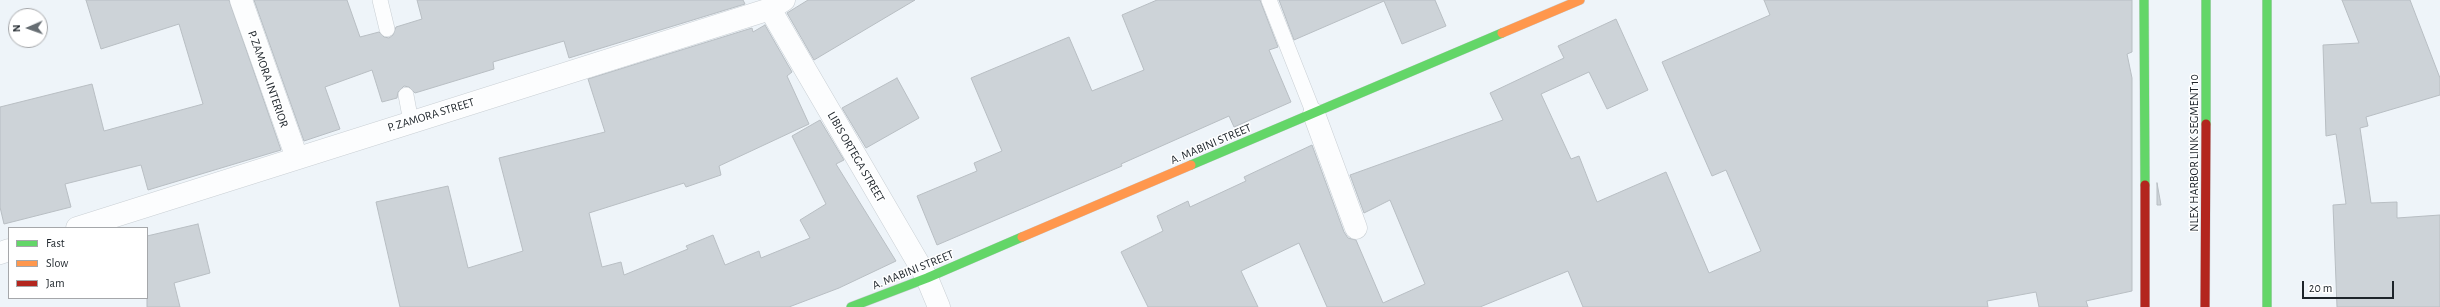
<!DOCTYPE html>
<html>
<head>
<meta charset="utf-8">
<style>
	body { margin:0 }
	#map { position:relative; width:2440px; height:307px; overflow:hidden; background:#eef4f9; font-family:"Alegreya Sans",sans-serif }
	canvas { display:block }
	.legend { position:absolute; left:8px; top:227px; width:140px; height:72px; box-sizing:border-box; background:#fff; border:1px solid #a5a7aa; margin:0; padding:5px 7px; list-style:none; font-size:12px; color:#1d242a }
	.legend li { display:flex; align-items:center; gap:8px; height:20px }
	.legend b { width:20px; border:1px solid #a5a7aa }
	.north { position:absolute; left:8px; top:8px; width:40px; height:40px; box-sizing:border-box; background:#fff; border:1px solid #a5a7aa; border-radius:50%; rotate:268deg; font-size:11px; font-weight:700; line-height:16px; text-align:center; color:#1d242a }
	.north::after { content:''; display:block; margin:auto; width:14px; height:18px; background:#666d72; clip-path:polygon(50% 0,100% 100%,50% 72%,0 100%) }
	.scale { position:absolute; left:2302px; top:281px; width:92px; height:18px; box-sizing:border-box; border:2px solid #1d242a; border-top:0; padding-left:5px; font-size:12px; line-height:14px; white-space:nowrap; color:#1d242a; -webkit-text-stroke:3px #fff; paint-order:stroke }
</style>
</head>
<body>
<div id="map">
<canvas width="2440" height="307"></canvas>
<ul class="legend">
<li><b style="height:5px;background:#63d668"></b>Fast</li>
<li><b style="height:5px;background:#ff974d"></b>Slow</li>
<li><b style="height:5px;background:#b3261e"></b>Jam</li>
</ul>
<div class="north">N</div>
<div class="scale">20 m</div>
</div>
<script>
const c = document.querySelector('canvas').getContext('2d');
c.lineJoin = 'round';
function fillPath(path, color) { c.fillStyle = color; c.fill(path, 'evenodd'); }
const poly = rows => new Path2D(rows.map(r => 'M' + r).join(''));
function stroke(path, color, width, dash) { c.strokeStyle = color; c.lineWidth = width; c.lineCap = dash ? 'butt' : 'round'; c.setLineDash(dash || []); c.stroke(path); }
function write(font, color, halo, rows, align = 'center') {
  c.font = font + ' "Alegreya Sans",sans-serif'; c.lineWidth = 3; c.setLineDash([]); c.textBaseline = 'middle'; c.strokeStyle = halo; c.fillStyle = color; for (const [text, x, y, turn = 0] of rows) {
    c.save(); c.translate(x, y); c.rotate((+turn || 0) * Math.PI / 180); c.textAlign = isNaN(turn) ? turn : align; if (halo) c.strokeText(text, 0, 0); c.fillText(text, 0, 0); c.restore();
  }
}
const building = poly([
	[86,0,229,0,281,150,148,190,141,165,65,184,71,207,4,224,0,207,0,107,92,84,104,131,203,104,179,24,101,49,86,0],
	[254,0,347,0,360,37,379,32,384,37,389,38,393,35,396,27,422,19,417,0,743,0,745,4,569,58,564,41,493,62,494,69,415,93,409,87,404,86,398,92,397,98,382,102,372,70,325,87,340,129,304,141,254,0],
	[808,0,915,0,814,60,787,13,808,0],
	[1157,0,1260,0,1278,47,1269,50,1291,102,1234,127,1229,116,1121,164,1122,166,937,245,917,196,977,171,974,163,1002,151,971,78,1069,37,1092,91,1144,70,1122,15,1157,0],
	[1279,0,1435,0,1446,26,1402,44,1384,1,1294,40,1279,0],
	[1764,0,2132,0,2132,52,2127,54,2132,78,2132,291,2086,301,2088,307,2039,307,2036,292,1987,301,1988,307,1583,307,1568,271,1480,307,1327,307,1299,243,1241,271,1258,307,1148,307,1121,252,1163,231,1157,216,1188,201,1190,207,1246,181,1244,177,1312,145,1344,232,1348,238,1356,240,1383,303,1425,284,1390,200,1364,213,1350,175,1503,120,1490,93,1564,58,1558,46,1616,19,1648,90,1607,109,1589,72,1541,94,1571,159,1579,156,1597,202,1666,172,1709,273,1761,251,1726,170,1712,176,1662,62,1770,15,1764,0],
	[2342,0,2410,0,2440,78,2440,95,2366,117,2368,126,2360,128,2371,203,2397,202,2397,218,2440,215,2440,307,2337,307,2333,205,2346,204,2336,134,2326,136,2323,45,2359,43,2342,0],
	[765,25,792,72,787,76,809,124,719,166,721,175,686,187,684,183,589,213,602,267,621,262,624,275,688,249,686,246,713,235,725,265,759,251,761,258,810,238,800,220,826,204,792,136,820,120,844,160,836,164,896,261,839,288,789,307,400,307,376,202,448,186,468,268,523,251,499,158,605,132,588,79,752,28,753,32,765,25],
	[897,78,919,118,866,148,842,108,897,78],
	[2157,183,2161,205,2157,205,2157,183],
	[198,224,210,273,174,283,180,307,147,307,147,236,198,224]
]);
const lane = poly([
	[380,0,387,29],
	[1269,0,1314,114],
	[406,95,411,122]
]);
const street = poly([
	[241,0,297,158],
	[770,9,927,278,939,307],
	[1314,114,1356,228],
	[77,228,770,9,784,0],
	[0,253,9,250]
]);
const fast = poly([
	[2144,0,2145,185],
	[2267,0,2267,307],
	[2206,124,2206,0],
	[1191,165,1502,33],
	[851,307,927,278,1022,237]
]);
const slow = poly([
	[1502,33,1580,0],
	[1022,237,1191,165]
]);
const jam = poly([
	[2145,185,2145,307],
	[2205,307,2206,124]
]);
const streetNames = [
	["P. ZAMORA INTERIOR",268,79,71],
	["P. ZAMORA STREET",431,115,-17],
	["A. MABINI STREET",1211,144,-23],
	["NLEX HARBOR LINK SEGMENT 10",2194,153,-90],
	["LIBIS ORTEGA STREET",856,157,60],
	["A. MABINI STREET",913,270,-22]
];
fillPath(building, '#cdd3d8');
stroke(building, '#b8bec3', 1);
stroke(lane, '#c9cfd4', 16);
stroke(street, '#c9cfd4', 23);
stroke(fast, '#c9cfd4', 10);
stroke(slow, '#c9cfd4', 10);
stroke(jam, '#c9cfd4', 10);
stroke(lane, '#fcfdfe', 15);
stroke(street, '#fcfdfe', 22);
stroke(fast, '#63d668', 9);
stroke(slow, '#ff974d', 9);
stroke(jam, '#b3261e', 9);
write('12px', '#1d242a', '#fff', streetNames);
</script>
</body>
</html>
